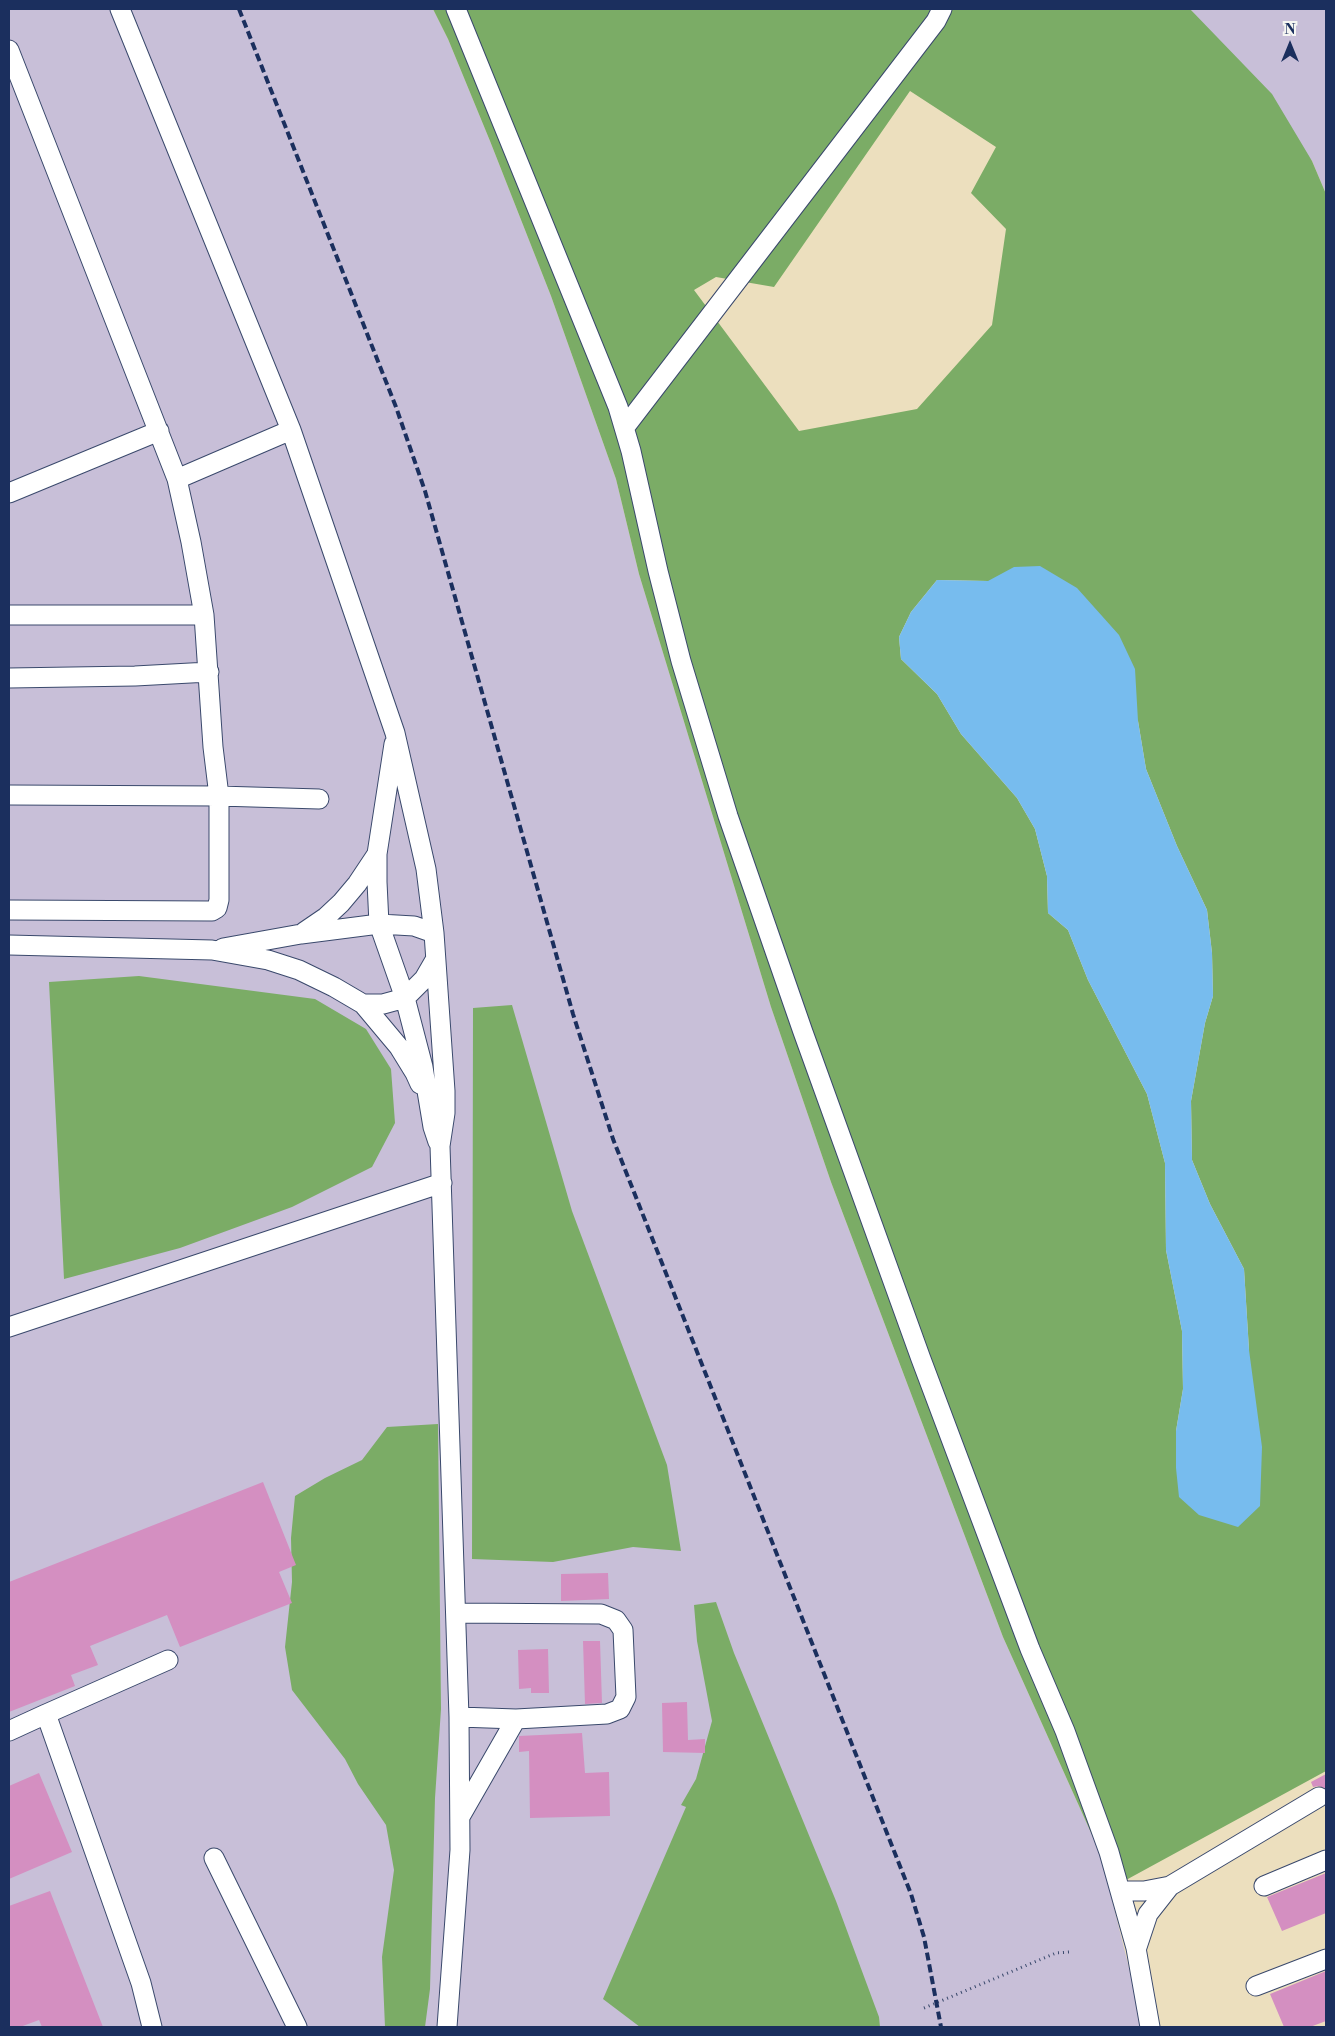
<!DOCTYPE html>
<html>
<head>
<meta charset="utf-8">
<style>
	body { margin:0 }
	#map { position:relative; width:1335px; height:2036px; overflow:hidden; background:#ecdfbe; font-family:"Libre Bodoni",serif }
	canvas { display:block }
	.frame { position:absolute; inset:0; border:10px solid #1b2f5e; pointer-events:none }
	.north { position:absolute; left:1265px; top:20px; width:50px; height:50px; -webkit-text-stroke:4px #f6f6f2; paint-order:stroke; rotate:0deg; font-size:14px; font-weight:700; line-height:20px; text-align:center; color:#1b2f5e }
	.north::after { content:''; display:block; margin:auto; width:18px; height:22px; background:#1b2f5e; clip-path:polygon(50% 0,100% 100%,50% 72%,0 100%) }
</style>
</head>
<body>
<div id="map">
<canvas width="1335" height="2036"></canvas>
<div class="frame"></div>
<div class="north">N</div>
</div>
<script>
const c = document.querySelector('canvas').getContext('2d');
c.lineJoin = 'round';
function fillPath(path, color) { c.fillStyle = color; c.fill(path, 'evenodd'); }
const poly = rows => new Path2D(rows.map(r => 'M' + r).join(''));
function stroke(path, color, width, dash) { c.strokeStyle = color; c.lineWidth = width; c.lineCap = dash ? 'butt' : 'round'; c.setLineDash(dash || []); c.stroke(path); }
const industrial = poly([
	[9,9,433,9,448,39,490,141,551,296,616,479,639,574,771,1007,831,1182,1003,1637,1115,1886,1109,1888,1134,1988,1140,2027,9,2027],
	[1190,9,1326,9,1326,194,1312,161]
]);
const forest = poly([
	[433,9,1190,9,1272,94,1312,161,1326,194,1326,1771,1115,1886,1003,1637,831,1182,771,1007,639,574,616,479,551,296,490,141,448,39],
	[910,91,996,147,971,193,1006,229,992,325,917,409,799,431,694,290,716,277,774,287],
	[937,580,988,581,1138,721,1146,769,1177,846,1207,910,1212,953,1213,996,1205,1023,1191,1101,1192,1160,1210,1204,1244,1269,1249,1350,1176,1468,1176,1431,1183,1389,1182,1331,1166,1250,1165,1163,1147,1094,1088,980,1068,930,1048,913,1047,876,1035,829,1017,798,961,734,937,694,901,659,899,637,911,612],
	[139,976,315,999,366,1029,391,1069,395,1123,372,1167,292,1207,180,1248,64,1279,49,982],
	[512,1005,572,1211,667,1465,681,1551,633,1547,553,1562,472,1559,473,1008],
	[438,1424,441,1709,435,1798,430,1989,425,2027,385,2027,382,1957,394,1870,386,1825,358,1784,345,1759,292,1690,285,1647,292,1582,291,1538,295,1496,325,1478,362,1460,387,1427],
	[716,1602,734,1653,836,1901,879,2017,880,2027,640,2027,603,1999,686,1807,681,1805,696,1779,712,1721,697,1641,694,1605]
]);
const water = poly([
	[1040,566,1077,588,1119,635,1135,669,1138,721,1146,769,1177,846,1207,910,1212,953,1213,996,1205,1023,1191,1101,1192,1160,1210,1204,1244,1269,1249,1350,1262,1447,1260,1506,1238,1527,1199,1515,1179,1497,1176,1468,1176,1431,1183,1389,1182,1331,1166,1250,1165,1163,1147,1094,1088,980,1068,930,1048,913,1047,876,1035,829,1017,798,961,734,937,694,901,659,899,637,911,612,937,580,988,581,1014,567]
]);
const building = poly([
	[263,1482,296,1565,279,1572,292,1603,180,1647,167,1615,90,1646,98,1665,71,1675,75,1686,9,1712,9,1582],
	[608,1573,609,1599,561,1601,561,1574],
	[583,1641,600,1641,602,1703,585,1704],
	[548,1649,549,1693,531,1693,531,1688,519,1689,518,1650],
	[687,1702,688,1740,705,1739,705,1753,663,1752,662,1703],
	[582,1733,585,1773,609,1772,610,1816,530,1818,529,1751,519,1752,519,1736],
	[39,1773,72,1852,9,1879,9,1786],
	[1326,1774,1326,1789,1319,1786,1313,1787,1311,1782],
	[1326,1873,1326,1913,1282,1931,1267,1897],
	[50,1891,103,2027,42,2027,39,2020,20,2027,9,2027,9,1906],
	[1326,1971,1326,2021,1310,2027,1284,2027,1270,1994]
]);
const path = poly([
	[924,2008,1056,1953,1069,1952]
]);
const minor = poly([
	[120,9,291,430,395,733,426,869,434,933,445,1091,445,1113,440,1146,459,1717,460,1850,447,2027],
	[456,9,618,407,631,451,658,571,681,661,728,816,803,1032,921,1359,1030,1649,1065,1731,1109,1852,1136,1948,1150,2027],
	[9,50,177,479,291,430],
	[625,427,936,21,942,9],
	[9,493,159,431],
	[9,615,204,615],
	[9,678,135,676,209,672],
	[394,744,377,854,377,882,379,924,405,998,423,1067,433,1127,438,1142],
	[9,795,219,796,319,799],
	[9,910,212,911,217,908,219,900,219,796,213,747,204,615,191,542,177,479],
	[304,932,326,917,341,903,357,884,377,854],
	[9,945,212,950,268,960,299,970,334,987,363,1004,383,1004,405,998,424,979,435,960],
	[223,948,301,934,379,924,414,926,434,933],
	[363,1004,399,1047,415,1073,420,1084],
	[9,1327,442,1183],
	[457,1613,601,1614,616,1620,623,1630,626,1697,620,1709,607,1714,516,1719,459,1717],
	[9,1731,46,1714],
	[461,1815,516,1719],
	[214,1858,297,2027],
	[1264,1886,1326,1860],
	[1121,1891,1144,1891,1170,1886,1319,1797],
	[1137,1947,1148,1914,1170,1886],
	[1256,1986,1326,1959],
	[152,2027,141,1983,46,1714,168,1660]
]);
const rail = poly([
	[239,9,396,407,425,491,573,1014,613,1139,911,1894,924,1937,941,2027]
]);
fillPath(industrial, '#c8bfd8');
fillPath(forest, '#7bac66');
fillPath(water, '#77bcee');
fillPath(building, '#d48fc1');
stroke(minor, '#3a496c', 21);
stroke(path, '#3a496c', 3, [1, 4]);
stroke(minor, '#fff', 19);
stroke(rail, '#1b2f5e', 4, [8, 4]);
</script>
</body>
</html>
